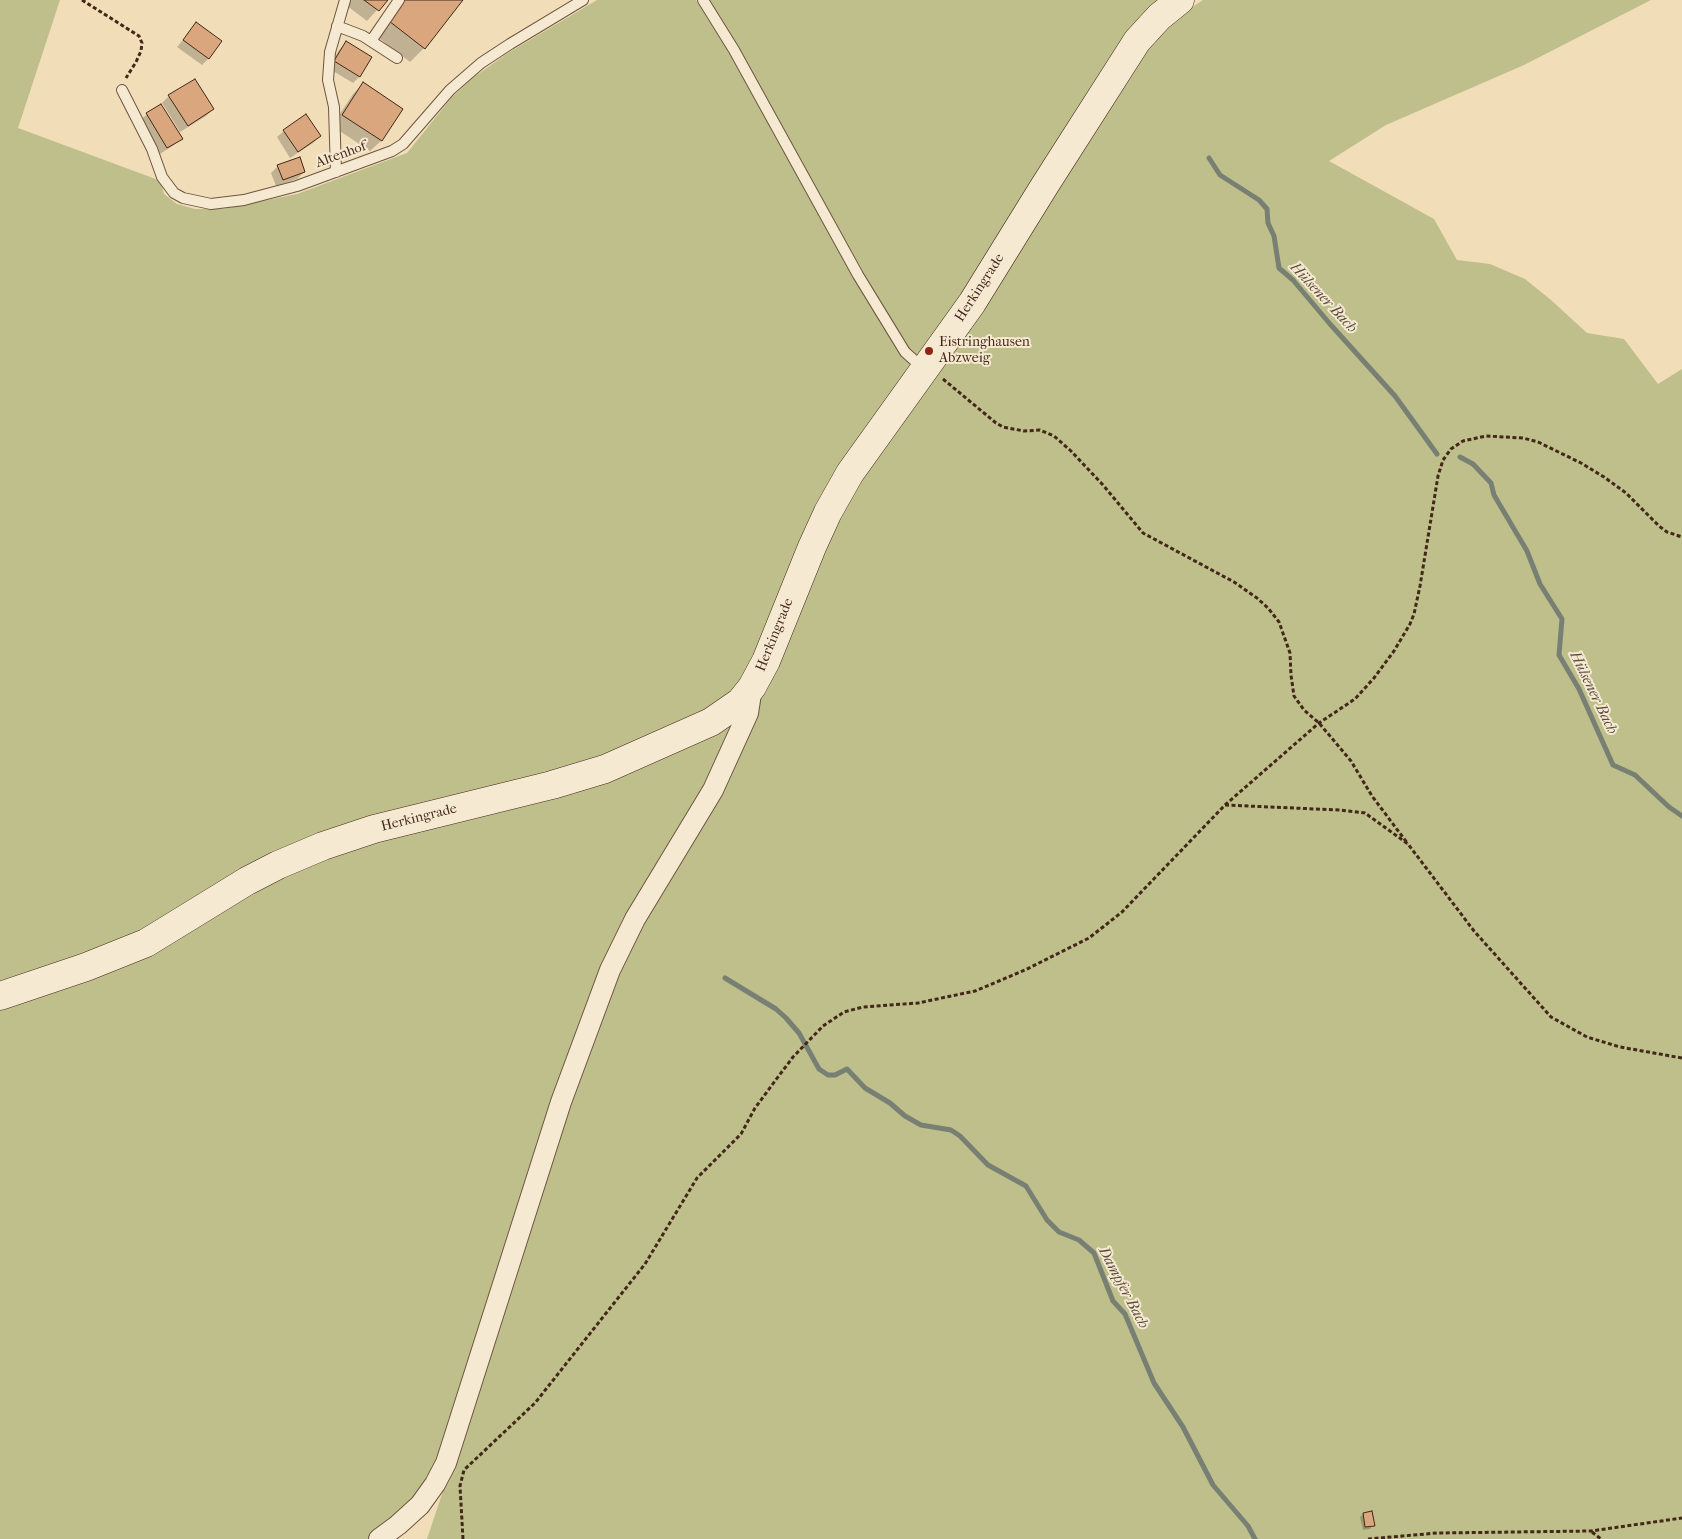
<!DOCTYPE html>
<html>
<head>
<meta charset="utf-8">
<style>
	body { margin:0 }
	canvas { display:block; background:#f1ddb8 }
</style>
</head>
<body>
<canvas width="1682" height="1539"></canvas>
<script>
const c = document.querySelector('canvas').getContext('2d');
c.lineJoin = 'round';
function fillPath(path, color) { c.fillStyle = color; c.fill(path, 'evenodd'); }
const poly = rows => new Path2D(rows.map(r => 'M' + r).join(''));
function stroke(path, color, width, dash) { c.strokeStyle = color; c.lineWidth = width; c.lineCap = dash ? 'butt' : 'round'; c.setLineDash(dash || []); c.stroke(path); }
function write(font, color, halo, rows, align = 'center') {
  c.font = font + ' "IM FELL French Canon",serif'; c.lineWidth = 4; c.setLineDash([]); c.textBaseline = 'middle'; c.strokeStyle = halo; c.fillStyle = color; for (const [text, x, y, turn = 0] of rows) {
    c.save(); c.translate(x, y); c.rotate((+turn || 0) * Math.PI / 180); c.textAlign = isNaN(turn) ? turn : align; if (halo) c.strokeText(text, 0, 0); c.fillText(text, 0, 0); c.restore();
  }
}
const green = poly([
	[0,0,60,0,18,128,161,181,164,194,177,204,195,209,223,209,297,194,407,153,452,97,474,77,508,53,597,0,696,0,728,51,867,299,873,289,710,0,1168,0,1139,28,1118,56,957,311,972,321,1118,88,1150,44,1170,22,1203,0,1651,0,1524,65,1386,125,1329,161,1434,219,1457,260,1490,264,1525,279,1551,300,1587,333,1624,339,1658,384,1682,369,1682,1539,427,1539,447,1479,456,1435,566,1097,564,1093,505,1263,443,1463,434,1483,417,1505,398,1522,374,1539,0,1539,0,1000,147,946,213,908,248,885,322,850,374,833,550,790,605,772,610,761,608,764,550,782,373,825,321,843,244,878,208,902,145,940,86,964,36,980,32,974,0,985]
]);
const shadow = poly([
	[351,0,386,0,367,21,346,5],
	[404,0,461,0,424,48,410,62,376,36],
	[196,24,209,58,202,65,177,47],
	[346,43,360,76,353,83,328,68,339,50],
	[363,84,402,109,381,141,370,151,332,126,353,94],
	[169,96,213,109,206,116,180,132,162,103],
	[147,114,181,138,174,145,160,154,140,121],
	[284,131,320,136,313,143,290,158,277,137],
	[278,166,304,172,297,179,276,186,271,173],
	[1363,1514,1373,1525,1370,1529,1363,1530,1360,1517]
]);
const stream = poly([
	[1209,158,1220,175,1259,200,1267,209,1268,223,1274,236,1279,268,1293,280,1330,324,1395,396,1437,454],
	[1460,457,1473,464,1491,483,1494,495,1527,551,1540,584,1562,619,1559,655,1579,689,1613,765,1635,775,1669,807,1682,816],
	[725,978,776,1009,786,1018,799,1033,819,1069,828,1075,835,1075,847,1069,865,1088,890,1103,905,1116,921,1125,951,1130,960,1136,988,1165,1026,1186,1047,1220,1059,1232,1079,1240,1094,1253,1113,1301,1125,1314,1154,1383,1183,1427,1213,1485,1248,1526,1255,1539]
]);
const building = poly([
	[364,0,388,0,379,11,364,0],
	[405,0,463,0,425,49,389,21,405,0],
	[196,22,222,41,209,59,183,40,196,22],
	[346,41,372,57,360,77,334,61,346,41],
	[195,79,214,109,188,126,168,95,195,79],
	[363,82,403,109,382,141,342,115,363,82],
	[161,104,183,139,167,148,146,113,161,104],
	[306,114,321,136,298,152,283,130,306,114],
	[300,157,305,172,283,180,277,165,300,157],
	[1372,1511,1375,1526,1365,1527,1363,1513,1372,1511]
]);
const path = poly([
	[82,0,139,36,142,43,141,51,136,62,126,78],
	[943,379,996,423,1003,427,1024,431,1040,430,1054,436,1071,451,1103,485,1143,533,1234,582,1257,598,1268,608,1279,622,1290,653,1291,675,1294,696,1304,710,1319,723,1351,761,1372,796,1408,844],
	[1225,805,1339,810,1365,813,1408,844,1474,931,1551,1017,1587,1037,1620,1047,1682,1058],
	[1592,1532,1601,1539],
	[463,1539,460,1486,464,1470,535,1403,645,1264,697,1178,741,1134,755,1108,772,1085,793,1057,823,1026,844,1012,863,1007,918,1003,975,991,1025,970,1089,938,1122,912,1225,805,1319,723,1355,699,1374,678,1394,651,1410,624,1414,614,1420,586,1438,476,1443,460,1451,449,1463,441,1486,436,1523,438,1538,442,1581,463,1604,477,1626,493,1659,526,1667,532,1682,537],
	[1368,1539,1437,1533,1591,1531,1682,1518]
]);
const lane = poly([
	[703,0,734,50,858,275,905,352,915,361,926,365],
	[337,26,363,36,397,58],
	[371,41,399,0],
	[122,90,152,149,162,177,174,193,183,198,211,204,244,200,297,186,392,151,403,144,450,90,481,63,510,44,583,0],
	[336,172,334,107,328,80,330,52,345,0]
]);
const street = poly([
	[379,1539,398,1525,420,1505,435,1484,446,1463,561,1102,610,970,635,919,713,790,748,713,752,687]
]);
const secondary = poly([
	[0,996,86,967,146,943,247,881,278,865,323,846,374,829,552,785,605,769,711,722,740,702,752,687,766,661,812,547,828,512,850,473,972,303,1045,185,1137,41,1159,17,1180,0]
]);
const markers = [
	[929,351,5,"#8f2418"]
];
const streetNames = [
	["Altenhof",341,155,-20],
	["Herkingrade",980,288,-57],
	["Herkingrade",775,635,-68],
	["Herkingrade",419,818,-14]
];
const poiNames = [
	["Eistringhausen",939,343],
	["Abzweig",939,359]
];
const waterNames = [
	["Hülsener Bach",1323,298,47],
	["Hülsener Bach",1593,693,64],
	["Dampfer Bach",1123,1288,62]
];
fillPath(green, '#bebf8b');
fillPath(shadow, '#0003');
stroke(stream, '#788074', 5);
fillPath(building, '#d9a67e');
stroke(building, '#432819', 1);
stroke(lane, '#6e5541', 12);
stroke(street, '#6e5541', 22);
stroke(secondary, '#432819', 29);
stroke(path, '#432819', 3, [4, 2.5]);
stroke(lane, '#f6e9d1', 10);
stroke(street, '#f6e9d1', 20);
stroke(secondary, '#f6e9d1', 28);
for (const [x, y, r, color] of markers) { const dot = new Path2D(); dot.arc(x, y, r, 0, 2 * Math.PI); c.fillStyle = color; c.fill(dot); stroke(dot, '#f6e9d1', 2); }
write('14px', '#432819', '#f6e9d1', streetNames);
write('14px', '#432819', '#f6e9d1', poiNames, 'left');
write('italic 15px', '#594d3f', '#f6e9d1', waterNames);
</script>
</body>
</html>
